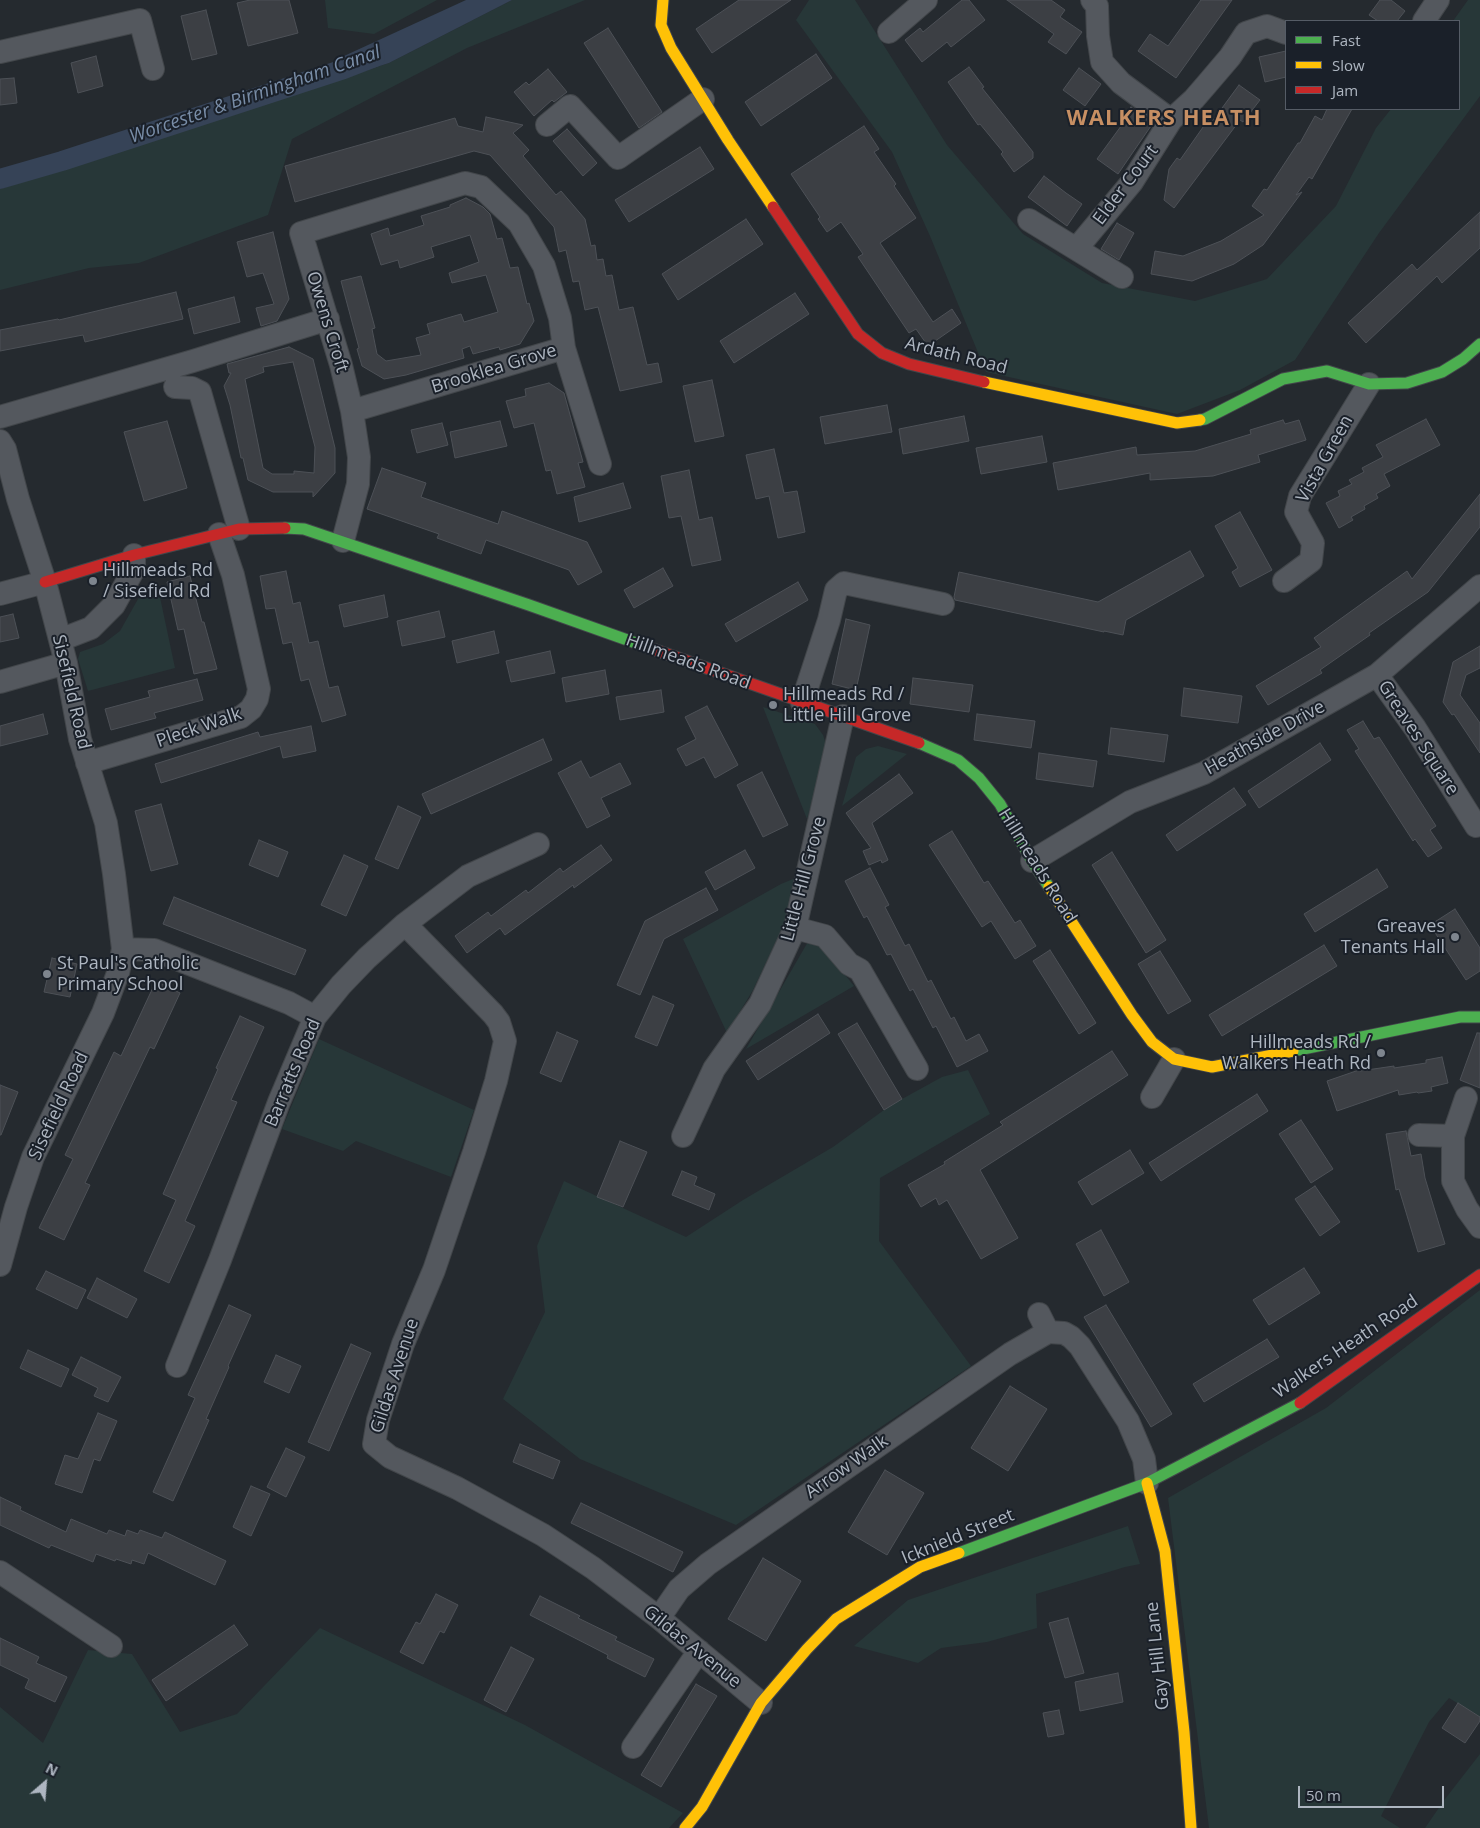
<!DOCTYPE html>
<html>
<head>
<meta charset="utf-8">
<style>
	body { margin:0 }
	#map { position:relative; width:1480px; height:1828px; overflow:hidden; background:#252a2f; font-family:"Open Sans",sans-serif }
	canvas { display:block }
	.legend { position:absolute; left:1285px; top:20px; width:175px; height:90px; box-sizing:border-box; background:#1a2029; border:1px solid #555c66; margin:0; padding:6px 9px; list-style:none; font-size:15px; color:#aeb6c1 }
	.legend li { display:flex; align-items:center; gap:10px; height:25px }
	.legend b { width:25px; border:1px solid #555c66 }
	.north { position:absolute; left:20px; top:1758px; width:50px; height:50px; -webkit-text-stroke:4px #1a2029; paint-order:stroke; rotate:27deg; font-size:14px; font-weight:700; line-height:20px; text-align:center; color:#aeb6c1 }
	.north::after { content:''; display:block; margin:auto; width:18px; height:22px; background:#aeb6c1; clip-path:polygon(50% 0,100% 100%,50% 72%,0 100%) }
	.scale { position:absolute; left:1298px; top:1786px; width:146px; height:22px; box-sizing:border-box; border:2px solid #aeb6c1; border-top:0; padding-left:6px; font-size:15px; line-height:18px; white-space:nowrap; color:#aeb6c1; -webkit-text-stroke:4px #1a2029; paint-order:stroke }
</style>
</head>
<body>
<div id="map">
<canvas width="1480" height="1828"></canvas>
<ul class="legend">
<li><b style="height:6px;background:#4caf50"></b>Fast</li>
<li><b style="height:6px;background:#ffc107"></b>Slow</li>
<li><b style="height:6px;background:#c62828"></b>Jam</li>
</ul>
<div class="north">N</div>
<div class="scale">50 m</div>
</div>
<script>
const c = document.querySelector('canvas').getContext('2d');
c.lineJoin = 'round';
function fillPath(path, color) { c.fillStyle = color; c.fill(path, 'evenodd'); }
const poly = rows => new Path2D(rows.map(r => 'M' + r).join(''));
function stroke(path, color, width, dash) { c.strokeStyle = color; c.lineWidth = width; c.lineCap = dash ? 'butt' : 'round'; c.setLineDash(dash || []); c.stroke(path); }
function write(font, color, halo, rows, align = 'center') {
  c.font = font + ' "Open Sans",sans-serif'; c.lineWidth = 4; c.setLineDash([]); c.textBaseline = 'middle'; c.strokeStyle = halo; c.fillStyle = color; for (const [text, x, y, turn = 0] of rows) {
    c.save(); c.translate(x, y); c.rotate((+turn || 0) * Math.PI / 180); c.textAlign = isNaN(turn) ? turn : align; if (halo) c.strokeText(text, 0, 0); c.fillText(text, 0, 0); c.restore();
  }
}
const green = poly([
	[325,0,437,0,374,34,328,28],
	[512,0,585,0,467,48,292,139,268,215,139,263,89,268,0,290,0,189,389,63],
	[809,0,855,0,947,145,1023,234,1102,283,1195,301,1267,279,1336,206,1376,128,1391,109,1459,109,1459,21,1453,21,1468,0,1480,0,1480,96,1379,233,1295,360,1240,390,1177,414,986,372,930,236,892,152,796,20],
	[157,583,175,668,88,691,78,659,80,652,103,644,120,631,138,599],
	[763,707,815,724,823,735,827,747,807,819],
	[878,746,907,754,842,806,856,757,866,749],
	[798,877,782,929,753,990,727,1033,683,939,781,884],
	[809,940,820,944,854,986,746,1049],
	[319,1039,474,1110,451,1177,356,1141,343,1151,282,1129],
	[968,1070,990,1114,880,1178,879,1241,971,1366,736,1525,580,1459,503,1399,545,1312,537,1246,564,1181,686,1237,743,1200,833,1147,884,1110,902,1099,942,1077],
	[1480,1290,1480,1717,1449,1698,1429,1722,1381,1816,1400,1828,1209,1828,1168,1498,1326,1408],
	[1128,1526,1140,1564,1125,1567,1036,1594,1037,1628,987,1642,941,1648,918,1663,854,1646,908,1600],
	[320,1628,525,1725,683,1813,669,1828,0,1828,0,1707,43,1743,88,1650,132,1654,180,1732,237,1714],
	[1480,1754,1480,1828,1425,1828,1445,1799]
]);
const water = poly([
	[466,0,512,0,389,63,355,74,344,56]
]);
const canal = poly([
	[0,179,62,161,344,69,375,57]
]);
const building = poly([
	[250,0,289,0,298,33,248,46,237,3,250,0],
	[739,0,791,0,712,53,696,29,739,0],
	[962,0,969,0,985,20,951,47,947,42,922,62,905,40,920,28,923,32,962,0],
	[1007,0,1051,0,1065,10,1060,17,1082,32,1066,54,1048,42,1054,34,1007,0],
	[1201,0,1232,0,1176,78,1138,51,1150,34,1168,46,1201,0],
	[1380,0,1391,0,1405,11,1397,21,1378,21,1369,15,1380,0],
	[206,10,217,54,192,60,181,16,206,10],
	[608,28,662,112,639,128,584,43,608,28],
	[1286,51,1286,77,1265,82,1259,57,1286,51],
	[816,54,832,78,761,126,745,102,816,54],
	[96,56,103,86,78,93,71,63,96,56],
	[969,67,984,87,982,88,1033,152,1033,158,1014,172,1001,154,1003,152,980,124,978,125,948,82,969,67],
	[1079,68,1101,84,1085,106,1063,90,1079,68],
	[548,69,567,92,554,102,552,100,534,116,514,92,526,82,529,85,548,69],
	[14,78,17,103,0,105,0,79,14,78],
	[1239,85,1260,100,1243,122,1240,120,1174,208,1164,200,1169,169,1177,158,1180,160,1208,120,1211,123,1239,85],
	[1131,107,1153,123,1118,174,1097,159,1124,122,1121,120,1131,107],
	[1327,109,1352,109,1312,179,1309,177,1296,195,1302,192,1263,245,1234,264,1192,281,1151,274,1155,251,1183,256,1221,241,1264,215,1252,206,1264,189,1267,190,1298,143,1300,143,1315,116,1322,120,1327,109],
	[486,117,523,125,513,133,529,150,523,156,556,195,561,191,585,219,591,246,595,245,597,260,603,259,606,276,612,275,619,310,633,307,647,365,658,363,662,382,620,391,598,307,585,310,579,281,573,282,566,250,559,252,554,227,490,155,474,151,295,202,285,166,455,118,458,126,483,132,486,117],
	[864,126,879,149,874,152,896,184,894,186,916,218,880,243,933,322,952,309,961,323,928,346,916,329,909,333,858,257,863,254,841,222,827,232,818,219,820,217,791,174,864,126],
	[567,129,597,163,583,176,553,141,567,129],
	[700,147,714,169,629,222,615,200,700,147],
	[1044,176,1066,193,1082,204,1067,226,1028,197,1044,176],
	[466,198,483,207,490,214,497,239,502,238,510,268,518,267,527,304,529,303,534,321,520,344,500,350,499,347,473,354,470,346,462,349,464,358,406,375,384,379,362,366,357,349,359,348,341,281,361,276,375,328,372,329,377,354,386,361,421,355,416,338,430,334,427,324,461,314,464,322,498,312,486,275,452,283,449,273,479,262,470,235,431,247,434,257,400,268,398,260,381,265,371,234,388,228,390,236,424,225,421,216,450,207,450,205,466,198],
	[1480,212,1480,248,1442,283,1437,276,1366,343,1348,323,1412,264,1417,270,1480,212],
	[746,219,763,244,678,300,662,274,746,219],
	[1117,223,1134,233,1119,260,1101,249,1117,223],
	[273,232,289,299,277,321,261,326,256,308,274,304,263,273,247,277,237,242,273,232],
	[176,292,183,319,85,342,83,335,0,351,0,330,58,319,59,320,176,292],
	[795,293,809,314,734,363,720,341,795,293],
	[234,297,240,322,194,334,188,309,234,297],
	[289,347,313,359,335,448,335,473,313,497,313,492,273,492,248,480,243,458,241,458,230,405,224,386,231,373,229,373,227,364,289,347],
	[293,362,315,447,314,473,294,471,294,474,272,474,263,468,245,379,264,372,263,367,293,362],
	[712,380,724,436,695,442,683,386,712,380],
	[549,383,564,393,583,462,578,463,585,487,557,494,551,470,546,471,534,423,514,428,506,401,526,396,525,389,549,383],
	[887,405,892,432,825,444,820,417,887,405],
	[964,416,969,441,903,454,899,429,964,416],
	[1426,419,1440,445,1384,474,1390,486,1376,494,1378,498,1364,506,1365,509,1351,517,1353,520,1339,528,1326,503,1340,496,1338,491,1352,484,1349,480,1364,472,1362,468,1383,457,1376,445,1426,419],
	[1283,420,1285,424,1299,420,1306,440,1258,455,1260,462,1213,476,1150,480,1150,473,1058,490,1053,463,1136,447,1137,455,1195,451,1251,434,1250,430,1283,420],
	[167,421,187,488,144,501,124,432,167,421],
	[500,421,507,446,455,458,450,432,500,421],
	[442,423,448,445,417,453,411,430,442,423],
	[1042,436,1047,462,981,474,976,448,1042,436],
	[774,449,784,493,797,491,805,532,778,538,769,496,756,499,746,455,774,449],
	[382,468,426,483,421,497,498,524,502,511,587,542,602,572,578,585,569,570,486,540,481,554,437,538,439,534,367,509,382,468],
	[689,470,699,520,712,517,721,560,692,566,681,516,669,518,661,476,689,470],
	[623,483,631,508,579,522,574,497,623,483],
	[1480,494,1480,527,1428,592,1369,633,1370,635,1320,670,1322,673,1268,705,1256,686,1321,647,1314,638,1407,571,1412,579,1480,494],
	[1240,512,1272,570,1240,587,1232,572,1238,568,1215,526,1240,512],
	[1190,551,1204,576,1126,620,1123,635,1104,631,1104,632,955,600,954,597,959,572,1098,602,1190,551],
	[663,568,673,586,634,608,624,590,663,568],
	[286,571,293,604,300,602,309,643,318,641,329,688,338,686,346,715,322,722,309,679,301,681,292,642,283,644,275,608,266,609,260,576,286,571],
	[190,576,202,622,204,622,217,669,194,674,184,629,178,630,167,582,190,576],
	[798,582,808,600,736,642,725,624,798,582],
	[384,595,388,617,344,627,339,605,384,595],
	[439,611,445,637,402,646,397,621,439,611],
	[13,614,19,638,0,642,0,617,13,614],
	[846,619,870,625,856,690,832,684,846,619],
	[494,631,499,653,457,663,452,641,494,631],
	[1480,646,1480,668,1466,675,1460,695,1480,723,1480,753,1454,714,1452,715,1443,702,1453,662,1480,646],
	[550,651,555,673,511,682,506,661,550,651],
	[605,670,609,694,566,702,562,678,605,670],
	[913,678,973,685,969,712,910,704,913,678],
	[197,679,203,700,154,713,156,718,111,730,105,709,150,697,148,691,197,679],
	[1184,688,1242,696,1238,723,1181,716,1184,688],
	[661,690,664,712,620,720,616,697,661,690],
	[707,706,738,765,715,778,704,757,686,766,677,749,696,739,685,717,707,706],
	[43,714,48,734,0,746,0,726,43,714],
	[977,714,1035,721,1031,748,974,740,977,714],
	[1363,721,1374,739,1379,737,1436,826,1430,830,1442,848,1428,857,1415,839,1413,841,1355,751,1359,749,1347,730,1363,721],
	[311,726,316,751,283,758,280,746,161,783,155,764,258,732,260,737,311,726],
	[1111,728,1168,735,1164,762,1108,754,1111,728],
	[543,739,552,760,431,814,422,794,543,739],
	[1320,743,1331,760,1259,808,1248,791,1320,743],
	[1039,753,1097,761,1093,787,1036,779,1039,753],
	[581,761,590,778,620,763,631,784,601,798,610,816,587,828,558,773,581,761],
	[762,772,788,825,763,837,737,785,762,772],
	[899,774,913,793,872,823,888,860,882,863,881,860,869,865,863,851,871,848,846,813,899,774],
	[1234,788,1246,805,1177,851,1166,835,1234,788],
	[161,804,178,864,151,871,135,811,161,804],
	[398,806,421,817,398,869,375,859,398,806],
	[952,831,984,883,988,881,1015,923,1020,920,1036,946,1015,959,991,921,982,927,929,845,952,831],
	[259,840,288,852,278,877,249,865,259,840],
	[601,845,612,860,574,888,573,885,505,935,500,928,467,953,455,936,488,912,491,916,526,890,528,893,560,868,563,872,601,845],
	[745,850,755,868,715,890,705,872,745,850],
	[1112,852,1166,940,1146,953,1092,865,1112,852],
	[344,855,368,866,346,916,321,905,344,855],
	[870,868,889,905,885,907,905,946,909,944,928,982,931,980,951,1019,954,1017,966,1041,979,1034,988,1051,957,1067,936,1026,933,1028,913,989,910,991,891,954,887,955,867,916,864,918,845,881,870,868],
	[1377,869,1388,887,1315,932,1304,914,1377,869],
	[706,888,718,910,664,939,640,995,617,985,645,921,706,888],
	[174,897,306,950,295,975,163,924,174,897],
	[1455,909,1480,948,1480,971,1466,980,1430,925,1455,909],
	[1324,945,1337,966,1222,1036,1209,1015,1324,945],
	[1050,950,1096,1023,1079,1034,1033,961,1050,950],
	[1160,951,1191,1001,1168,1014,1138,964,1160,951],
	[52,958,77,964,70,997,44,992,52,958],
	[156,981,180,993,154,1049,150,1047,85,1183,90,1185,64,1240,39,1228,73,1159,65,1155,114,1052,121,1056,156,981],
	[653,996,674,1005,657,1046,635,1037,653,996],
	[818,1014,830,1033,758,1080,746,1061,818,1014],
	[240,1016,264,1027,231,1100,237,1102,185,1221,195,1226,169,1283,144,1271,176,1200,163,1194,218,1069,216,1068,240,1016],
	[857,1023,902,1099,884,1110,838,1034,857,1023],
	[557,1032,578,1041,561,1082,540,1073,557,1032],
	[1477,1033,1480,1033,1480,1088,1460,1080,1477,1033],
	[1112,1051,1128,1075,980,1170,1018,1238,981,1259,947,1200,939,1205,936,1198,921,1207,908,1185,945,1164,944,1162,1003,1125,1000,1122,1112,1051],
	[1442,1057,1448,1083,1431,1087,1432,1091,1418,1093,1417,1092,1399,1095,1398,1090,1337,1111,1327,1081,1359,1070,1360,1071,1394,1066,1394,1068,1426,1063,1426,1060,1442,1057],
	[0,1085,18,1092,1,1135,0,1135,0,1085],
	[1257,1094,1268,1111,1161,1181,1149,1163,1257,1094],
	[1301,1120,1333,1169,1311,1183,1279,1134,1301,1120],
	[1406,1131,1411,1156,1421,1154,1425,1178,1445,1244,1418,1252,1399,1189,1396,1190,1386,1134,1406,1131],
	[620,1141,647,1152,623,1207,597,1197,620,1141],
	[1130,1150,1144,1173,1092,1205,1078,1182,1130,1150],
	[682,1171,697,1177,694,1185,715,1194,709,1210,672,1195,682,1171],
	[1315,1186,1340,1222,1320,1236,1295,1199,1315,1186],
	[1101,1230,1129,1282,1104,1296,1076,1244,1101,1230],
	[1304,1268,1320,1293,1269,1325,1253,1300,1304,1268],
	[46,1271,86,1290,77,1309,36,1289,46,1271],
	[97,1278,137,1299,127,1318,87,1298,97,1278],
	[229,1305,251,1315,228,1366,229,1367,206,1419,209,1420,173,1501,153,1492,195,1398,188,1395,229,1305],
	[1106,1305,1172,1414,1151,1427,1084,1317,1106,1305],
	[1267,1339,1279,1357,1204,1402,1193,1384,1267,1339],
	[351,1344,371,1353,329,1451,308,1442,351,1344],
	[28,1350,69,1369,61,1387,20,1368,28,1350],
	[276,1355,301,1366,289,1393,264,1382,276,1355],
	[81,1357,121,1377,108,1402,94,1396,98,1388,72,1375,81,1357],
	[1010,1386,1047,1409,1008,1471,971,1448,1010,1386],
	[98,1413,117,1421,100,1461,94,1459,82,1493,55,1484,65,1455,78,1459,98,1413],
	[520,1444,560,1461,553,1479,513,1462,520,1444],
	[286,1448,305,1457,286,1497,267,1487,286,1448],
	[885,1470,924,1493,887,1555,848,1532,885,1470],
	[251,1486,270,1494,251,1536,233,1527,251,1486],
	[0,1497,21,1507,20,1510,66,1532,71,1519,107,1534,109,1530,125,1536,127,1530,138,1534,140,1530,162,1538,165,1532,226,1561,215,1585,148,1553,144,1564,132,1560,131,1564,116,1559,115,1561,96,1554,93,1562,51,1545,49,1548,0,1525,0,1497],
	[581,1503,683,1552,673,1572,571,1523,581,1503],
	[763,1558,801,1581,766,1641,728,1619,763,1558],
	[436,1594,458,1605,444,1633,440,1631,423,1664,400,1652,416,1622,420,1624,436,1594],
	[540,1596,580,1616,578,1618,617,1637,615,1640,654,1659,645,1677,607,1658,608,1655,530,1615,540,1596],
	[1068,1618,1084,1673,1065,1678,1049,1623,1068,1618],
	[234,1625,248,1645,166,1701,152,1680,234,1625],
	[0,1638,39,1657,36,1663,67,1677,55,1702,25,1688,29,1679,0,1665,0,1638],
	[511,1647,534,1659,506,1712,484,1700,511,1647],
	[1118,1673,1123,1702,1080,1711,1075,1682,1118,1673],
	[696,1684,717,1696,661,1787,641,1775,696,1684],
	[1458,1703,1480,1717,1480,1721,1465,1743,1442,1728,1458,1703],
	[1059,1710,1064,1734,1048,1737,1043,1713,1059,1710]
]);
const street = poly([
	[1092,0,1097,6,1098,36,1102,62,1121,83,1171,120],
	[1424,21,1438,0],
	[889,32,926,0],
	[0,52,140,20,153,69],
	[547,125,570,106,618,158,703,99],
	[1029,220,1122,277],
	[1077,248,1132,182,1171,120,1194,99,1207,84,1230,57,1246,33,1267,26,1286,33],
	[564,348,600,464],
	[175,387,192,388,200,392,239,529],
	[0,417,193,361,328,319],
	[0,441,5,449,18,499,45,582,66,663,80,739,106,823,114,874,123,949,154,950,289,1003,315,1017],
	[343,541,358,484,359,457,352,411,341,365,301,233,465,183,481,187,519,223,544,266,560,318,564,348,352,411],
	[1284,581,1311,561,1313,543,1296,512,1300,496,1369,384],
	[0,594,45,582],
	[60,640,91,628,114,605,134,569,134,555],
	[1377,675,1415,728,1476,826],
	[0,682,66,663],
	[802,703,829,620,836,590,844,583,943,604],
	[87,763,241,717,251,709,257,699,259,689,233,575,219,534],
	[1032,861,1130,802,1204,773,1377,675,1480,586],
	[405,924,493,1014,499,1022,505,1041,496,1081,474,1152,434,1270,403,1344,378,1420,374,1444,390,1457,457,1488,543,1535,593,1568,659,1618,761,1703],
	[795,928,825,936,849,964,860,970,917,1069],
	[1152,1097,1174,1059],
	[1466,1098,1453,1136,1453,1181,1467,1209,1480,1227],
	[1419,1135,1453,1136],
	[683,1136,714,1069,760,1004,795,928,843,716],
	[0,1265,16,1207,33,1157,103,1013,118,973,123,949],
	[1039,1314,1048,1332,1064,1333,1071,1337,1080,1346,1128,1421,1144,1459,1147,1483],
	[177,1366,220,1260,279,1102,315,1017,341,985,367,958,405,924,468,876,538,844],
	[0,1572,111,1646],
	[659,1618,679,1589,708,1564,1010,1354,1048,1332],
	[633,1747,699,1651]
]);
const fast = poly([
	[1200,420,1205,419,1283,379,1327,371,1369,384,1407,383,1442,372,1463,359,1480,344],
	[285,528,304,529,529,605,647,647],
	[919,743,958,760,979,778,1000,804,1032,861,1049,887],
	[1293,1051,1460,1017,1480,1017],
	[959,1553,1147,1483,1300,1403]
]);
const slow = poly([
	[663,0,661,25,671,48,728,140,773,207],
	[984,382,1177,423,1200,420],
	[1049,887,1132,1015,1152,1042,1174,1059,1212,1067,1293,1051],
	[1147,1483,1165,1551,1184,1732,1191,1828],
	[685,1828,702,1807,761,1703,807,1649,836,1619,920,1567,959,1553]
]);
const jam = poly([
	[773,207,858,334,882,353,909,364,984,382],
	[45,582,134,555,239,529,285,528],
	[647,647,919,743],
	[1300,1403,1480,1275]
]);
const markers = [
	[93,581,5,"#7e858e"],
	[773,705,5,"#7e858e"],
	[1455,937,5,"#7e858e"],
	[47,974,5,"#7e858e"],
	[1381,1053,5,"#7e858e"]
];
const streetNames = [
	["Elder Court",1126,185,-53],
	["Owens Croft",327,322,73],
	["Ardath Road",956,356,14],
	["Brooklea Grove",494,369,-17],
	["Vista Green",1325,459,-61],
	["Hillmeads Road",688,662,20],
	["Sisefield Road",71,692,77],
	["Pleck Walk",199,728,-19],
	["Heathside Drive",1265,738,-29],
	["Greaves Square",1418,738,57],
	["Hillmeads Road",1037,866,58],
	["Little Hill Grove",804,879,-75],
	["Barratts Road",293,1073,-67],
	["Sisefield Road",59,1106,-65],
	["Walkers Heath Road",1346,1347,-34],
	["Gildas Avenue",395,1376,-72],
	["Arrow Walk",847,1467,-35],
	["Icknield Street",958,1537,-22],
	["Gildas Avenue",692,1647,39],
	["Gay Hill Lane",1158,1656,-96]
];
const poiNames = [
	["Hillmeads Rd",103,571],
	["/ Sisefield Rd",103,592],
	["Hillmeads Rd /",783,695],
	["Little Hill Grove",783,716],
	["Greaves",1445,927,"right"],
	["Tenants Hall",1445,948,"right"],
	["St Paul's Catholic",57,964],
	["Primary School",57,985],
	["Hillmeads Rd /",1371,1043,"right"],
	["Walkers Heath Rd",1371,1064,"right"]
];
const waterNames = [
	["Worcester & Birmingham Canal",255,95,-19]
];
const districtNames = [
	["WALKERS HEATH",1164,119]
];
fillPath(green, '#273738');
fillPath(water, '#364357');
stroke(canal, '#364357', 20);
fillPath(building, '#3c3f44');
stroke(building, '#4d5157', 1);
stroke(street, '#42464a', 24);
stroke(fast, '#42464a', 13);
stroke(slow, '#42464a', 13);
stroke(jam, '#42464a', 13);
stroke(street, '#54585e', 22);
stroke(fast, '#4caf50', 11);
stroke(slow, '#ffc107', 11);
stroke(jam, '#c62828', 11);
for (const [x, y, r, color] of markers) { const dot = new Path2D(); dot.arc(x, y, r, 0, 2 * Math.PI); c.fillStyle = color; c.fill(dot); stroke(dot, '#1a2029', 2); }
write('18px', '#aeb6c1', '#1a2029', streetNames);
write('18px', '#aeb6c1', '#1a2029', poiNames, 'left');
write('italic 19px', '#798da7', '#1a2029', waterNames);
c.letterSpacing = '1px';
write('bold 22px', '#c78f63', '#1a2029', districtNames);
c.letterSpacing = '0px';
</script>
</body>
</html>
